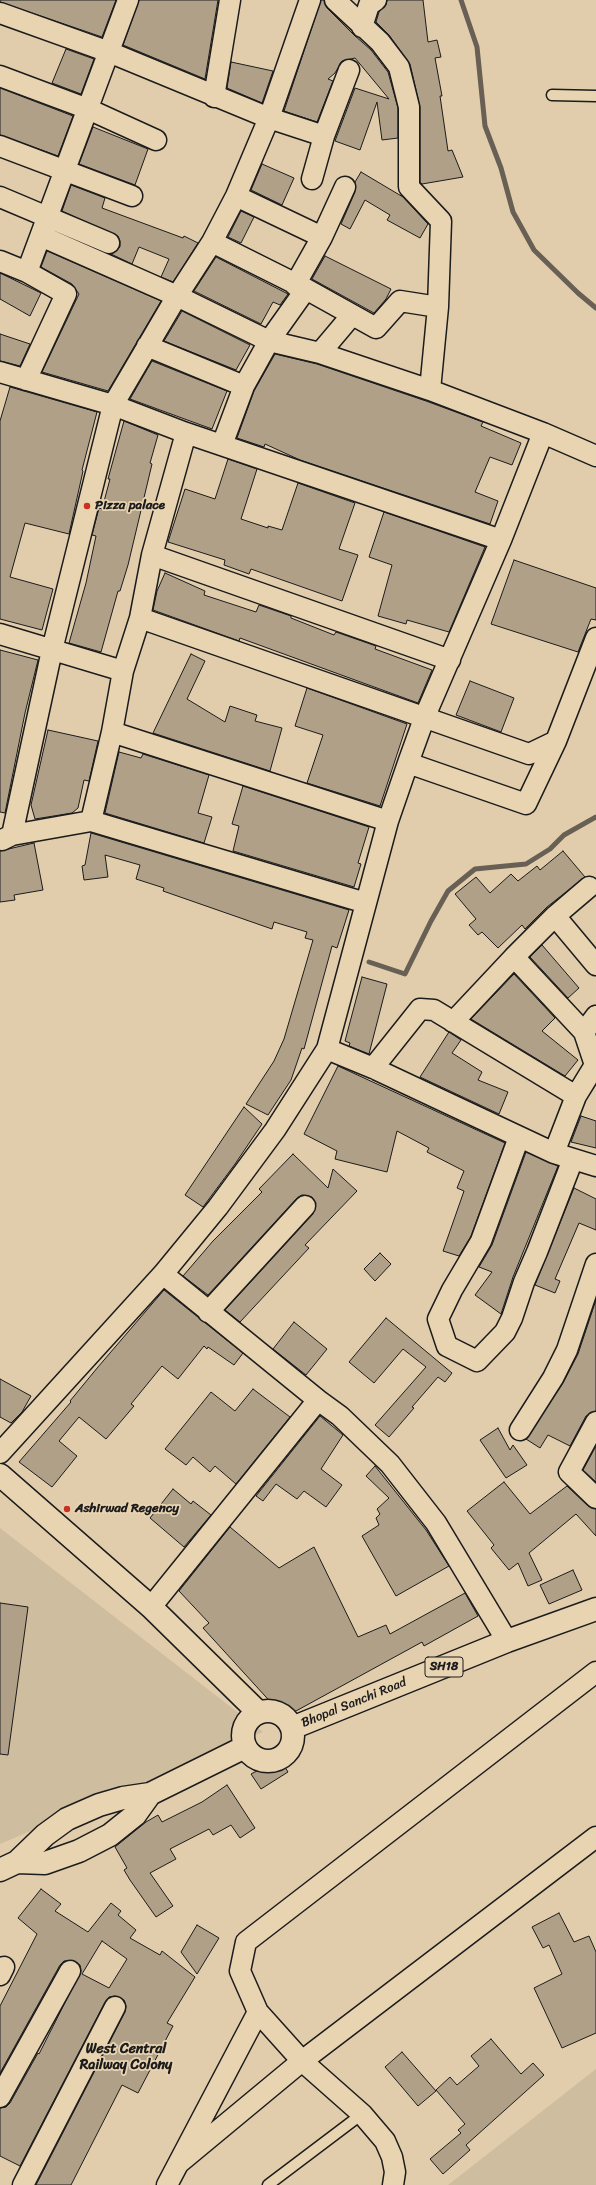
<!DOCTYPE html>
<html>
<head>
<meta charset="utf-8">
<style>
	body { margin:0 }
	canvas { display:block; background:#e1cdac }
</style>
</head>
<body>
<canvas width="596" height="2185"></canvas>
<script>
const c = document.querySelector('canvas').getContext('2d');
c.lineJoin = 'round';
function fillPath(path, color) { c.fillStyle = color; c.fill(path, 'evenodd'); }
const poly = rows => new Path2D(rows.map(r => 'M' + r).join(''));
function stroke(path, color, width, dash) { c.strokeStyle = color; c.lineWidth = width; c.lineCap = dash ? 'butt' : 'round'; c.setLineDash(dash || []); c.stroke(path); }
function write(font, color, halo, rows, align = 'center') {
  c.font = font + ' Sriracha,sans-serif'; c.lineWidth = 3.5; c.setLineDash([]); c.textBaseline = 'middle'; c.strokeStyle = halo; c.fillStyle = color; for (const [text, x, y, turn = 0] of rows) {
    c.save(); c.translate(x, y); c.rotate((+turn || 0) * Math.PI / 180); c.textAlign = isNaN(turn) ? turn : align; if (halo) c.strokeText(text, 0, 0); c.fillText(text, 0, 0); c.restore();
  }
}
const built = poly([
	[0,1528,263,1732,0,1844],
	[596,2069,596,2185,448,2185]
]);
const stream = poly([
	[461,0,477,47,485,126,501,168,513,212,534,250,578,293,596,308],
	[369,962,405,974,431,921,448,891,475,869,526,864,550,849,564,835,596,817]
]);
const building = poly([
	[0,0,116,0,102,37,0,2,0,0],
	[139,0,218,0,205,79,123,45,139,0],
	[321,0,324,0,327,8,354,35,371,50,388,72,398,108,398,138,382,140,377,102,360,150,335,141,355,88,389,99,355,58,342,61,335,73,328,79,333,81,317,122,284,111,321,0],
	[387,0,423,0,428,42,437,40,441,57,435,58,442,96,440,96,448,151,452,150,463,177,422,184,420,182,420,107,410,64,389,35,376,22,379,12,386,5,387,0],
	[66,49,94,59,81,94,52,83,66,49],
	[231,62,273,71,262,103,227,88,231,62],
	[0,88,73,116,58,156,0,135,0,88],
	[93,127,148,149,135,185,79,164,93,127],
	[262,164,294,178,282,205,251,190,262,164],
	[361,172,403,197,428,224,420,238,387,220,390,215,365,200,350,229,341,224,355,192,355,182,361,172],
	[71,185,105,198,102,208,183,238,184,236,198,243,173,282,161,277,169,259,139,247,132,264,111,254,120,247,120,241,118,236,62,211,71,185],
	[241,211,254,217,241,243,228,237,241,211],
	[47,251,161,301,108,391,42,372,79,294,72,284,41,267,47,251],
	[325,256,391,289,386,299,374,313,312,279,325,256],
	[216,257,288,294,280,305,273,302,261,324,194,291,216,257],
	[0,273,41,293,30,316,0,299,0,273],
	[182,311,250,345,236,370,164,341,182,311],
	[0,334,30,344,20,366,0,361,0,334],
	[275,354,317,364,426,401,483,422,481,426,521,443,512,465,490,457,475,492,498,501,490,524,300,460,265,444,264,447,237,438,254,391,275,354],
	[152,361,227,391,212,429,130,399,152,361],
	[10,387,97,412,82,470,83,471,69,534,25,523,10,577,53,589,42,630,0,619,0,421,10,387],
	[124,421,158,435,150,463,152,464,128,565,120,591,118,591,101,652,69,643,86,583,96,536,92,535,99,508,102,509,110,479,108,479,124,421],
	[228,459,257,469,241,519,268,528,268,526,282,530,298,483,355,503,339,549,358,555,342,601,251,569,249,574,224,565,225,560,168,542,185,489,215,499,228,459],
	[384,512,485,547,449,632,407,620,406,624,378,616,392,565,369,557,384,512],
	[514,560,596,588,596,620,591,619,578,652,491,624,514,560],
	[165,573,205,591,204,595,256,612,259,605,291,616,291,618,334,635,336,632,376,646,375,649,432,670,418,703,240,638,239,641,153,610,157,591,165,573],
	[0,650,38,660,25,713,5,813,0,812,0,650],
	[191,654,205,661,187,699,225,722,230,706,257,715,255,721,282,728,270,771,153,733,191,654],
	[470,681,514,698,501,732,456,715,470,681],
	[307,688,407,724,380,806,307,783,323,735,295,726,307,688],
	[48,730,98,741,89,781,84,780,78,808,72,813,35,819,31,805,48,730],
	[119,752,141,758,143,754,209,775,198,813,212,817,204,843,105,813,119,752],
	[243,786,369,827,358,863,361,864,354,887,233,851,239,826,232,824,243,786],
	[91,833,349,910,337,948,332,946,304,1049,302,1048,291,1080,268,1115,246,1104,274,1061,284,1039,313,940,305,938,307,932,274,922,272,929,163,891,164,888,136,879,140,865,105,855,108,877,84,880,82,866,85,865,91,833],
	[34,843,43,890,14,895,15,900,0,902,0,851,34,843],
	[563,851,585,877,547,907,525,929,522,925,498,948,482,932,478,935,469,925,476,919,455,894,476,877,490,893,511,874,518,881,537,866,540,870,563,851],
	[542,945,579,988,568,998,530,957,542,945],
	[514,974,555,1018,542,1031,578,1060,565,1076,471,1019,514,974],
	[362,977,387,984,369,1054,349,1046,350,1043,345,1041,362,977],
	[449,1032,461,1040,452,1053,482,1072,478,1080,508,1092,499,1114,420,1077,449,1032],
	[338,1066,505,1143,471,1236,459,1256,443,1251,464,1191,457,1188,464,1171,427,1152,429,1148,397,1131,387,1172,335,1159,337,1151,304,1134,338,1066],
	[244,1107,262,1124,235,1164,203,1207,185,1195,244,1107],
	[581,1116,596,1121,596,1148,571,1142,581,1116],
	[526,1152,558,1166,513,1277,501,1314,475,1295,492,1272,479,1267,492,1245,526,1152],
	[293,1154,328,1188,333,1169,357,1191,305,1245,309,1248,240,1322,225,1310,313,1214,316,1203,312,1197,302,1195,297,1198,208,1295,183,1276,213,1241,262,1192,259,1189,293,1154],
	[574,1188,596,1199,596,1230,579,1223,555,1279,560,1281,555,1293,535,1285,574,1188],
	[380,1253,391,1264,375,1281,364,1269,380,1253],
	[164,1290,243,1353,234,1365,208,1347,207,1349,204,1346,178,1379,162,1366,131,1404,134,1406,106,1439,79,1417,59,1441,77,1456,52,1487,19,1462,71,1402,70,1401,98,1367,164,1290],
	[596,1300,596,1411,586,1416,570,1446,548,1435,540,1448,526,1439,563,1383,578,1354,596,1300],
	[386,1318,452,1373,445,1382,438,1377,412,1407,414,1408,389,1437,375,1425,426,1367,403,1349,374,1383,349,1362,386,1318],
	[294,1322,327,1349,306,1375,273,1349,294,1322],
	[0,1379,31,1396,22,1412,11,1423,0,1417,0,1379],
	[253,1389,290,1417,236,1484,215,1466,210,1472,193,1457,186,1465,165,1449,211,1392,235,1411,253,1389],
	[320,1416,343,1435,321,1469,342,1485,326,1507,304,1491,297,1499,276,1484,263,1501,256,1496,320,1416],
	[498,1428,510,1450,513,1445,527,1465,506,1478,480,1440,498,1428],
	[596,1446,596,1482,583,1470,596,1446],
	[375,1466,426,1530,449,1566,396,1596,362,1536,379,1525,376,1518,380,1514,377,1509,389,1498,366,1476,375,1466],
	[504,1482,530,1514,567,1486,588,1506,596,1509,596,1536,576,1514,529,1553,542,1580,528,1586,518,1563,509,1570,491,1548,494,1545,467,1511,504,1482],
	[173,1489,191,1504,193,1501,211,1515,184,1547,150,1518,173,1489],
	[230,1527,279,1568,314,1547,358,1637,386,1625,390,1634,465,1593,478,1616,424,1646,422,1642,296,1711,276,1708,203,1628,209,1623,179,1591,230,1527],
	[573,1570,582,1590,549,1604,540,1585,573,1570],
	[0,1603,28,1607,8,1755,0,1754,0,1603],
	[280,1759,288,1772,261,1789,251,1774,280,1759],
	[227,1785,255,1828,240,1838,231,1825,213,1835,209,1829,170,1849,176,1859,150,1873,173,1906,156,1917,130,1880,124,1870,127,1868,115,1847,146,1822,158,1815,162,1822,202,1802,227,1785],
	[41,1889,61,1904,55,1911,88,1932,111,1903,121,1911,118,1915,136,1930,130,1938,160,1955,162,1951,195,1977,167,2023,173,2026,138,2093,122,2085,71,2185,36,2185,125,2012,126,2006,124,2000,115,1996,109,1997,105,2002,20,2166,0,2156,0,2108,6,2107,10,2103,38,2053,39,2054,81,1971,80,1965,75,1961,64,1961,60,1965,0,2073,0,2006,37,1934,18,1918,41,1889],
	[102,1941,127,1959,109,1988,82,1974,102,1941],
	[559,1913,574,1942,589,1936,596,1952,596,2033,562,2048,534,1988,562,1974,549,1945,543,1948,532,1927,559,1913],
	[197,1925,219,1938,197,1974,181,1952,197,1925],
	[491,2039,521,2074,533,2063,544,2075,466,2145,470,2150,443,2174,430,2159,461,2133,458,2130,465,2124,436,2090,450,2077,457,2085,479,2066,471,2056,491,2039],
	[402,2052,436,2091,418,2106,385,2067,402,2052]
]);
const service = poly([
	[552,95,596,96],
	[268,2185,362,2114]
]);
const minor = poly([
	[335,0,380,42,399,67,409,107,409,187,441,221,438,307,430,390],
	[0,13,109,52,269,118,324,136],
	[362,27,369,5,376,0],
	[0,76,88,109,156,140],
	[214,97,230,0],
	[0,146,132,196],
	[312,179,324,136,349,70],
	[236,196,322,237],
	[0,197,109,243],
	[41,236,177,296,269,341,320,353,430,390,543,433,596,456],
	[212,242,306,289,376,328,400,301,438,307],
	[0,261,27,272,66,294,26,380],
	[27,272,128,0],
	[295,285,322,237,345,187],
	[147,346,244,386],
	[320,353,352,315],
	[0,372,113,405,186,433,501,540],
	[222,445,244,386,269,341,306,289],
	[152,555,450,660],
	[140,618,529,754,556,741],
	[0,634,123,671],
	[112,732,388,821],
	[408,763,526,804,556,741,596,638],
	[91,821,112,732,123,671,140,618,152,555,186,433],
	[12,835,52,650,113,405,177,296,212,242,236,196,269,118,310,0],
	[2,840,12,835,91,821,366,903],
	[555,916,596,965],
	[514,957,584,1032,595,1065,576,1096,554,1153],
	[453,1022,514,957,555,916,589,887],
	[584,1032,596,1016],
	[327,1049,373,1068,554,1153,596,1166],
	[373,1068,420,1009,434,1010,576,1096],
	[519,1137,481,1241,452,1290,438,1319,447,1346,477,1361,505,1332,512,1318,524,1282,537,1252,573,1159],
	[208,1312,305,1206],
	[318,1400,340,1416,390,1464,436,1523,507,1641],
	[596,1422,569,1472,596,1498],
	[520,1430,553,1378,567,1350,596,1264],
	[0,1453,163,1274,218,1207,275,1130,327,1049,388,821,408,763,425,716,501,540,543,433],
	[151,1607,318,1400,163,1274],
	[0,1975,4,1967],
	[0,2097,70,1971],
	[179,2163,302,2061,596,1837],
	[23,2185,115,2007],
	[167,2185,258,2012],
	[393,2185,395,2172,392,2157,385,2141,362,2114,302,2061,258,2012,240,1971,246,1942,596,1672]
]);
const secondary = poly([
	[0,1475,151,1607,258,1712]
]);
const primary = poly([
	'243 1736a25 25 0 1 1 50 0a25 25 0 1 1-50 0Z',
	[292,1728,507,1641,596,1609],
	[17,1862,45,1863,79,1851,110,1835,135,1815,150,1794],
	[0,1870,17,1862,45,1835,67,1819,99,1805,123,1798,150,1794,245,1747]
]);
const markers = [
	[87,506,4,"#c8321e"],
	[67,1509,4,"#c8321e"]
];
const shields = [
	[444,1667,38]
];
const shieldNames = [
	["SH18",444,1667]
];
const poiNames = [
	["Pizza palace",95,506],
	["Ashirwad Regency",75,1509]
];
const streetNames = [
	["Bhopal Sanchi Road",354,1703,-22]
];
const neighbourhoodNames = [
	["West Central",126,2049],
	["Railway Colony",126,2065]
];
fillPath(built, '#cebd9e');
stroke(stream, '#686054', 5);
fillPath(building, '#b0a088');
stroke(building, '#1c1c1c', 1);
stroke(service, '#1c1c1c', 13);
stroke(minor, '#1c1c1c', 23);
stroke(secondary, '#1c1c1c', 25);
stroke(primary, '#1c1c1c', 25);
stroke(service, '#e9d4b2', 10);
stroke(minor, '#e9d4b2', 20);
stroke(secondary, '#e9d4b2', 22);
stroke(primary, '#e9d4b2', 22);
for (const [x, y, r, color] of markers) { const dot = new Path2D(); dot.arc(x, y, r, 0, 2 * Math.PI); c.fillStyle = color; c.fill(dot); stroke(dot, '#e9d4b2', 1.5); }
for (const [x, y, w] of shields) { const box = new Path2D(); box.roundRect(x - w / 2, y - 10, w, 20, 3); c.fillStyle = '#e9d4b2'; c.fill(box); stroke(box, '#1c1c1c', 1); }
write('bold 12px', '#1c1c1c', null, shieldNames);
write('bold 13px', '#1c1c1c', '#e9d4b2', poiNames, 'left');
write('13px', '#1c1c1c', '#e9d4b2', streetNames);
write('bold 14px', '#1c1c1c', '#e9d4b2', neighbourhoodNames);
</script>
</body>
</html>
